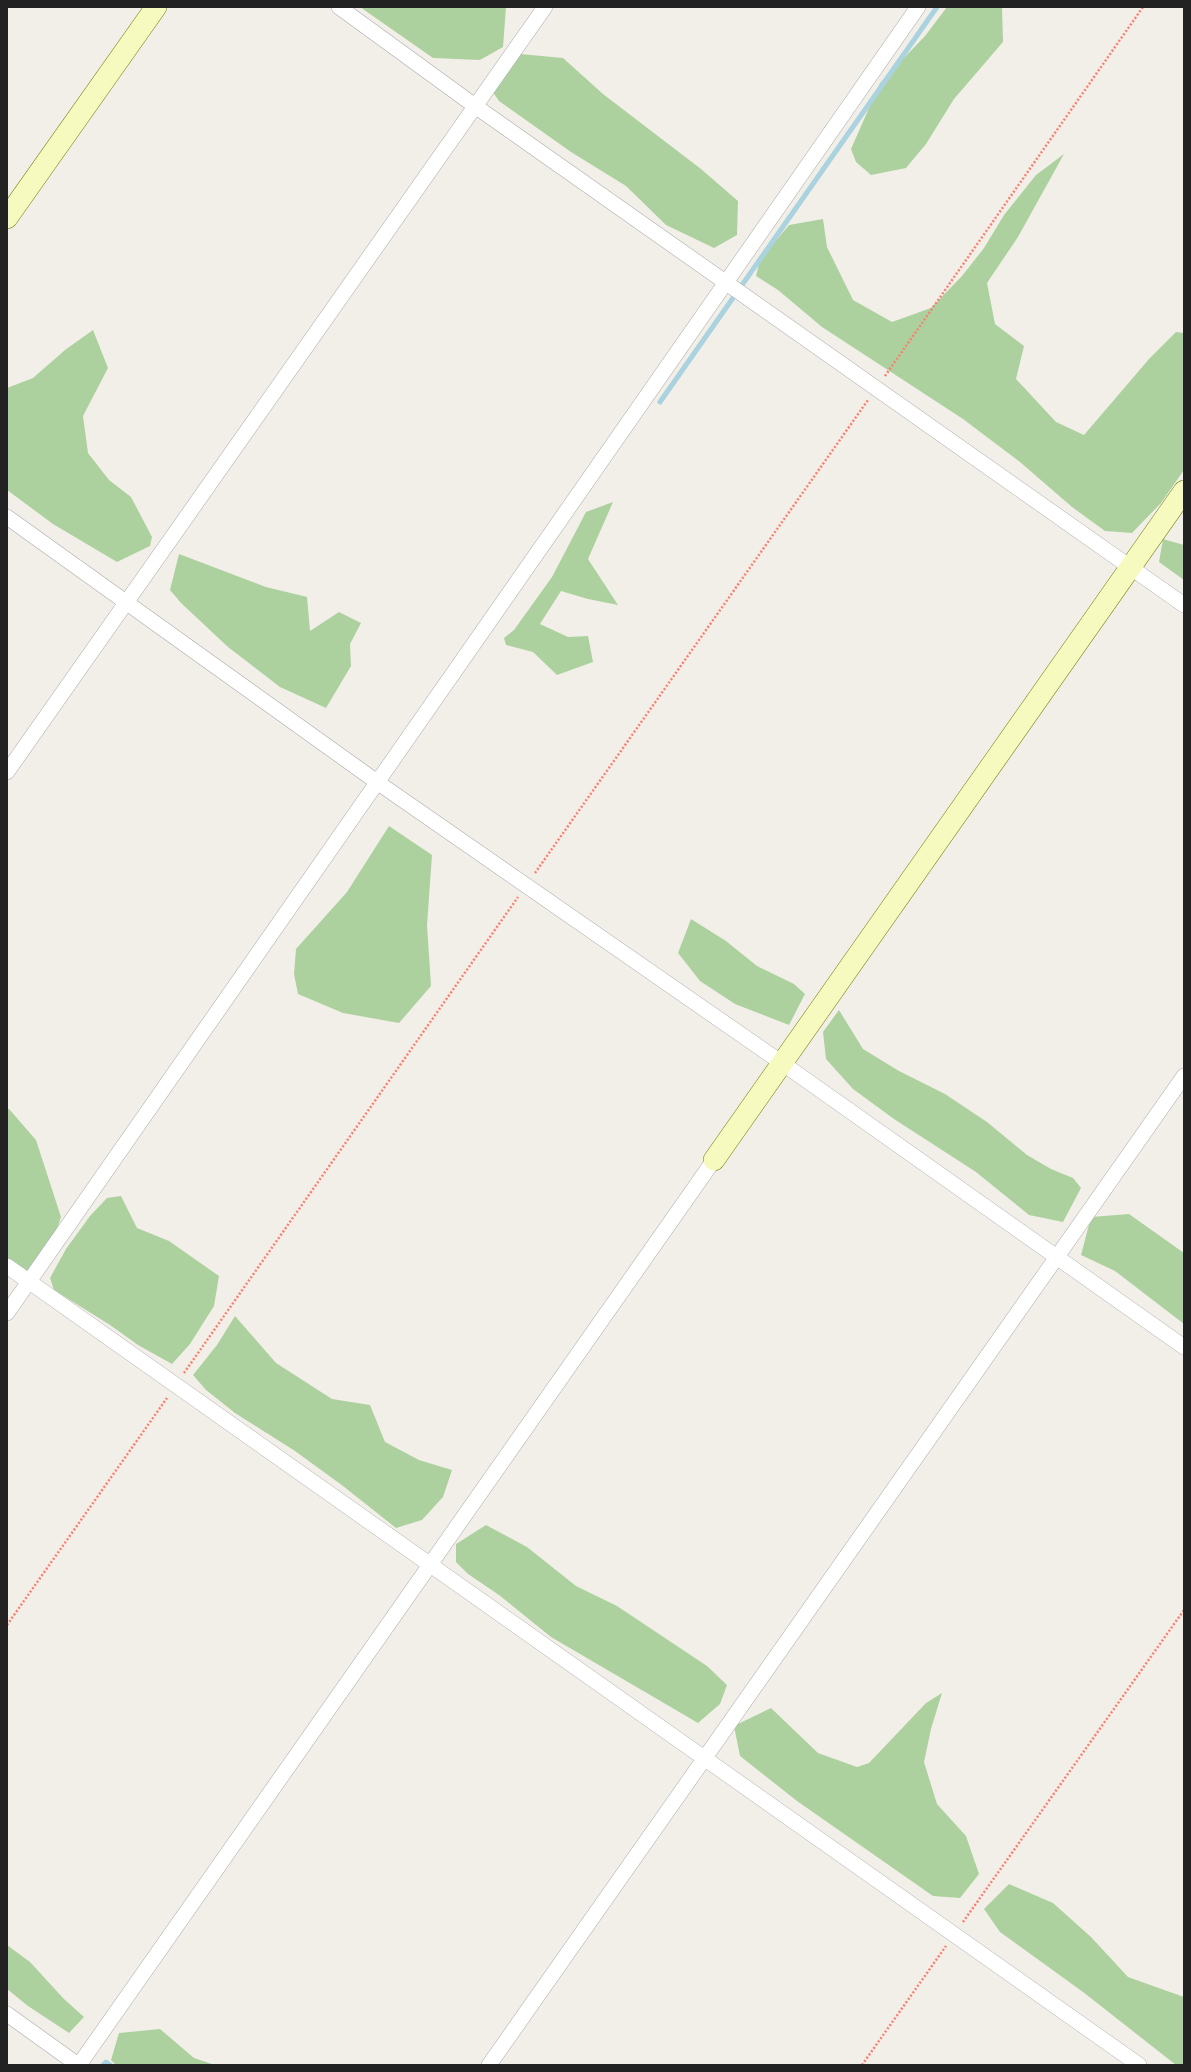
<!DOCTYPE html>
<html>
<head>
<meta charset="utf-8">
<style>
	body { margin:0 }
	#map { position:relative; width:1191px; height:2072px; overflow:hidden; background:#f2efe9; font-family:"PT Sans Narrow",sans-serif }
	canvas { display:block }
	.frame { position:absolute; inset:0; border:8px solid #222; pointer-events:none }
</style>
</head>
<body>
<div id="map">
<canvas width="1191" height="2072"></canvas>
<div class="frame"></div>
</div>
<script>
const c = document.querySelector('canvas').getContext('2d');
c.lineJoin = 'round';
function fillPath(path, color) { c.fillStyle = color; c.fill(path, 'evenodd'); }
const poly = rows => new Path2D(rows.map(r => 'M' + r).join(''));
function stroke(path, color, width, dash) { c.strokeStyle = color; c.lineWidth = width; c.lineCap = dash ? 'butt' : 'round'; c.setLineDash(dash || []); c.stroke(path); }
const forest = poly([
	[360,7,506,7,503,47,480,60,433,58],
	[947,7,1002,7,1003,42,954,99,926,144,906,168,871,175,856,162,851,149,880,83,925,36],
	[520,54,563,58,603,94,701,169,738,201,737,235,714,248,666,225,626,186,571,152,499,101,488,85],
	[1064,154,1018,237,987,283,995,324,1024,346,1016,379,1056,422,1084,435,1149,359,1176,332,1184,333,1184,470,1161,503,1132,533,1105,531,1072,507,1020,462,963,419,822,327,778,290,756,276,760,260,789,225,823,219,827,247,853,300,892,322,931,308,962,276,984,248,1004,215,1036,175],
	[93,330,108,368,83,416,88,453,109,480,131,497,152,537,150,546,117,562,53,524,7,490,7,388,33,378,65,350],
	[613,502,588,559,618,605,588,599,561,591,540,624,568,637,588,636,593,662,557,675,533,652,506,645,504,638,514,630,552,577,586,512],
	[1163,539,1184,545,1184,580,1159,562],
	[179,554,266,587,307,597,310,631,339,612,361,623,350,644,351,666,326,708,280,687,228,647,181,603,170,590],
	[389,826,432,855,427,925,431,986,399,1023,343,1013,298,994,294,974,296,949,347,892],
	[691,919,726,941,757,966,794,984,805,994,789,1025,735,1004,700,981,678,953],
	[839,1010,863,1049,899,1071,945,1094,987,1122,1027,1155,1051,1169,1073,1178,1081,1188,1063,1222,1029,1215,976,1172,894,1119,853,1089,826,1059,823,1032],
	[7,1109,9,1109,36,1140,61,1217,53,1241,27,1273,7,1260],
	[121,1196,137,1228,169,1241,219,1276,214,1306,190,1344,172,1364,138,1345,110,1325,54,1290,50,1278,66,1249,90,1216,107,1198],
	[1129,1214,1184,1253,1184,1324,1115,1271,1081,1255,1091,1217],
	[235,1316,276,1363,332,1399,370,1405,385,1442,419,1460,452,1470,443,1497,422,1520,396,1528,343,1486,295,1451,235,1413,206,1390,193,1375,217,1345],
	[486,1525,527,1547,576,1586,617,1606,707,1666,727,1685,720,1704,698,1723,551,1637,499,1595,468,1574,456,1562,456,1544],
	[942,1693,931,1729,924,1762,937,1804,966,1836,979,1874,960,1898,933,1896,797,1801,740,1756,734,1726,771,1708,818,1753,857,1767,869,1763,926,1703],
	[1009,1884,1053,1903,1091,1937,1128,1977,1184,1997,1184,2065,1176,2065,1083,1992,1000,1932,984,1909],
	[7,1945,30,1962,64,1999,84,2017,69,2033,28,2006,7,1989],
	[160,2029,194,2058,215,2065,116,2065,111,2060,119,2033]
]);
const stream = poly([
	[660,402,937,7],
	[103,2065,106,2062,110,2065]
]);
const path = poly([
	[885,376,1143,7],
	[535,873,868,400],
	[184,1373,518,897],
	[7,1625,167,1398],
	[963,1922,1184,1610],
	[862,2065,946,1946]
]);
const street = poly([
	[339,7,475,106,1184,605],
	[7,517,377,782,782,1063,1184,1347],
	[7,772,545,7],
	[7,1266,1139,2065],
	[7,1313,918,7],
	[7,2014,78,2065],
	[79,2065,714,1160],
	[489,2065,1184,1076]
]);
const secondary = poly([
	[7,218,156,7],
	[714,1160,1184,491]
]);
fillPath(forest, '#add19e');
stroke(stream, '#aad3df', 5);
stroke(street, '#a9a9a9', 16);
stroke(secondary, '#707d05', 22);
stroke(path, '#fa8072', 2.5, [2, 2]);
stroke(street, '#fff', 15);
stroke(secondary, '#f7fabf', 21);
</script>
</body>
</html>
